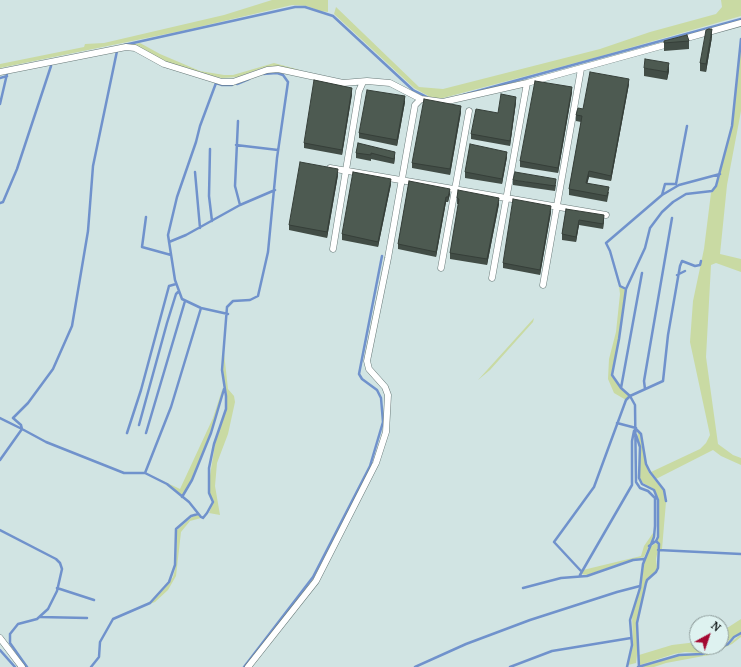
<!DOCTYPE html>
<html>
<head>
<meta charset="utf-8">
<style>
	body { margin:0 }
	#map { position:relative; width:741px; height:667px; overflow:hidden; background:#d1e4e3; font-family:"PT Serif",serif }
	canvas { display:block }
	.north { position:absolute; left:689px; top:615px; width:40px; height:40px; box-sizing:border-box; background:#def2f0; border:1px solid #8b9998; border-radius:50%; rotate:40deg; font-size:11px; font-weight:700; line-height:16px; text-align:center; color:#0e1414 }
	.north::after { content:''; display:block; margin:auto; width:14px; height:18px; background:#a40832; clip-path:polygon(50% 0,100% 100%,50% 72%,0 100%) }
</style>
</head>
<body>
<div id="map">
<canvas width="741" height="667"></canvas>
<div class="north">N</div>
</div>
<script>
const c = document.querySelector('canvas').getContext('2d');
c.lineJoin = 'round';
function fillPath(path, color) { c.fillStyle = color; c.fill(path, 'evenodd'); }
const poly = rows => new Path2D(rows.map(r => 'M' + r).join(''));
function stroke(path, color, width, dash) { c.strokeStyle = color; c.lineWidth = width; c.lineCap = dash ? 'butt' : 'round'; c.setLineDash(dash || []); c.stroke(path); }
const green = poly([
	[272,0,328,0,328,12,320,11,307,6,292,5,186,30,0,68,0,64,84,47,85,44,104,43,224,15],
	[721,0,741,0,741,16,594,58,443,98,432,98,414,88,334,14,336,7,419,87,443,89,600,49,650,32,716,14,722,7],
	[741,42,741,111,727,185,720,254,741,259,741,272,716,263,711,265,706,357,718,444,733,455,741,458,741,465,721,456,713,450,656,479,651,472,700,449,706,443,710,435,690,342,693,301,704,249,711,193,717,186,732,126],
	[140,43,160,54,200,71,224,75,233,75,274,63,300,70,277,67,262,68,238,77,222,78,198,73,168,63,130,45],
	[619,286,625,290,619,339,611,375,621,389,629,396,626,400,614,393,608,379,609,359,616,332,620,294],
	[534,318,533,322,490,370,478,380],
	[224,353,228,389,234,396,235,402,228,434,217,463,215,486,220,515,209,513,214,501,209,493,209,482,215,444,226,410,227,397,223,371],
	[223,387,219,408,210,433,192,480,182,496,167,484,146,473,180,489,213,418],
	[637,430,640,434,646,464,649,473,663,490,666,502,662,549,659,550,660,544,657,540,659,499,654,489,643,483,639,477,640,447],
	[198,515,201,518,190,521,181,532,176,576,168,590,155,602,150,604,165,588,173,577,176,565,177,530,192,517],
	[653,533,654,535,644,557,624,562,587,575,581,574,583,570,641,556,644,546],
	[656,543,659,545,656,559,657,568,656,572,646,580,637,623,638,647,636,663,628,665,633,645,632,615,641,588,644,563,650,547],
	[741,619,741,632,721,646,721,632],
	[741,634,741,637,732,644,709,655,666,663,654,667,641,667,680,655,703,655,729,644],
	[697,642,697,647,719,647,702,653,685,652,674,654,640,665,639,655,672,645]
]);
const stream = poly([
	[124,45,295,7,305,7,333,16,413,90,427,97],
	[117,51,93,166,88,231,72,326,53,369,28,403,13,418,21,425,22,429,46,442,124,473,145,473,167,484,189,502,201,517,203,518,207,513,213,502,209,493,209,468,214,444,226,409,226,396,222,370,227,307,233,301,250,300,258,296,268,252,277,158,288,82,283,75,277,73,263,74],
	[0,78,7,76],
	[237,84,249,79],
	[463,95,741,19],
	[0,104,7,74],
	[238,121,235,186,240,205],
	[236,145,278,150],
	[210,149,209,196,212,221],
	[195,172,200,228],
	[662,195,679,185,720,174],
	[0,203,3,202,17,169,51,66],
	[146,217,142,247,171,255],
	[169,242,186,235,240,205,275,190],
	[677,275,685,271],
	[626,289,620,286,610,251,606,243,662,195,665,184,676,184,687,126],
	[228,314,201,308,182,299,175,280,168,235,177,197,196,142,200,126,216,83,222,85,232,85],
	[621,388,642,273],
	[645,389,644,381,672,218],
	[0,418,22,429,0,460],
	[617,423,636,428],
	[139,425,167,323,176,294,179,291],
	[127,433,141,390,169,286,176,284],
	[146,433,185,301],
	[636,435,640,447,639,478,642,484,654,490,658,500,658,537,656,541,649,546],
	[145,473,171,407,201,308],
	[182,497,192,480,211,433,224,389],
	[0,530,56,559,60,563,62,569,57,591,48,609,37,619,18,624,10,634,10,643,27,667],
	[658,550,741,554],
	[581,571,554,542,594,487,626,400,630,396,663,381,668,335,680,266,682,261,695,266,700,265,701,261],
	[580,575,632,485,632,441,634,431,636,429,641,434,646,464,650,472,664,490,666,501],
	[57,588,94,600],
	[523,588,561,578,587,576,633,560,644,559],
	[40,617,87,618],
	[721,647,728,644,734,637,741,633],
	[0,650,15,667],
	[91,667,99,657,100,642,113,619,150,603,169,582,175,565,176,529,191,516,198,514],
	[244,667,313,577,370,466,383,422,381,398,377,390,362,379,359,374,382,256],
	[415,667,466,644,530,620,617,592,640,586],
	[510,667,552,651,631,638],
	[627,667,632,645,630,620,640,588,643,564,654,537,655,526,655,498,648,491,640,488,636,482,635,405,630,396,621,388,612,375,619,339,626,289,645,248,650,228,662,212,673,202,686,194,712,191,716,186,732,126,741,39],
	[638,667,679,655,702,654,721,647],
	[639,667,637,623,646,583,647,580,656,572,658,568,659,544,656,541]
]);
const street = poly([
	[680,40,741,23],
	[0,72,126,47,135,48,164,64,222,82,233,82,267,70,278,69,343,83,367,81,390,83,421,99,443,102,527,83,672,43],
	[330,168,606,215],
	[333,249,359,91,363,82],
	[441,268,469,111],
	[492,278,527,83],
	[543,285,581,69],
	[0,638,22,667],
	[248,667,316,581,376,463,386,432,388,395,385,387,369,369,367,361,388,258,415,105,421,99]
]);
const wall = poly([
	[712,37,706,72,700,71,700,63],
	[664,41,689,41,689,49,664,51],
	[644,68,669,71,667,80,644,76],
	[629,84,611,181,589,177,587,183,609,192,607,202,569,195,569,189,581,122,576,121,576,115,583,109],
	[572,92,558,173,520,167,520,161],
	[352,94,342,155,304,148,304,143],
	[405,102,397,146,359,138,359,133],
	[516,102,510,146,471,139,471,134,498,113],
	[461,112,450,175,412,168,412,163],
	[358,143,395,157,394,164,371,159,371,161,356,158,356,153],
	[507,157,502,184,465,178,465,172],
	[338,175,327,238,289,230,289,225],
	[513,180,556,185,555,191,513,185],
	[409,181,450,194,448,202,446,202,436,257,398,249,398,244],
	[391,184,378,247,342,240,342,234],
	[457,198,499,204,487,265,450,259,450,253,459,204,457,204],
	[566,209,604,220,603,229,579,225,576,242,562,240,562,234],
	[551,212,540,275,503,268,503,263]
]);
const shadedWall = poly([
	[712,29,712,37,706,72,706,64],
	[669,63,669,71,667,80,667,72],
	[629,79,629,84,611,181,611,176],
	[572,87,572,92,558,173,558,168],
	[352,88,352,94,342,155,342,150],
	[405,96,405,102,397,146,397,140],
	[516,97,516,102,510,146,510,141],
	[461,106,461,112,450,175,450,169],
	[395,152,395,157,394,164,394,159],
	[507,152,507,157,502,184,502,179],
	[338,169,338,175,327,238,327,232],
	[589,171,589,177,586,189,586,183],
	[391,179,391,184,378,247,378,242],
	[450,189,450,194,448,202,448,197],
	[446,197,446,202,436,257,436,252],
	[499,198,499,204,487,265,487,259],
	[551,206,551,212,540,275,540,270],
	[604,215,604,220,603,229,603,224],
	[579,220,579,225,576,242,576,237]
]);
const building = poly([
	[709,29,712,29,706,64,700,63,706,30,709,29],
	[687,35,689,41,664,43,664,41,687,35],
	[645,59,669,63,667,72,644,68,645,59],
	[590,72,629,79,611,176,589,171,586,183,609,187,607,196,569,189,582,116,576,115,578,108,583,109,590,72],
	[314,80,352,88,342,150,304,143,314,80],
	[535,81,572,87,558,168,520,161,535,81],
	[367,90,405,96,397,140,359,133,367,90],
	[501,94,516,97,510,141,471,134,476,109,498,113,501,94],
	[424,99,461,106,450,169,412,163,424,99],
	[358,143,395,152,394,159,371,153,371,155,356,153,358,143],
	[470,144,507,152,502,179,465,172,470,144],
	[300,162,338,169,327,232,289,225,300,162],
	[353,172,391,179,378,242,342,234,353,172],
	[515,172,556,179,555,186,513,180,515,172],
	[409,181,450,189,448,197,446,197,436,252,398,244,409,181],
	[458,190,499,198,487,259,450,253,459,199,457,198,458,190],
	[513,199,551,206,540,270,503,263,513,199],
	[566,209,604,215,603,224,579,220,576,237,562,234,566,209]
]);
fillPath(green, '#c9daa3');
stroke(stream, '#7092cc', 2.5);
stroke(street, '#697a79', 7);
stroke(street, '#fff', 6);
fillPath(wall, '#424d46');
fillPath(shadedWall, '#363f39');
fillPath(building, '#4d5a51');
stroke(building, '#363f39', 1);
</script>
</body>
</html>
